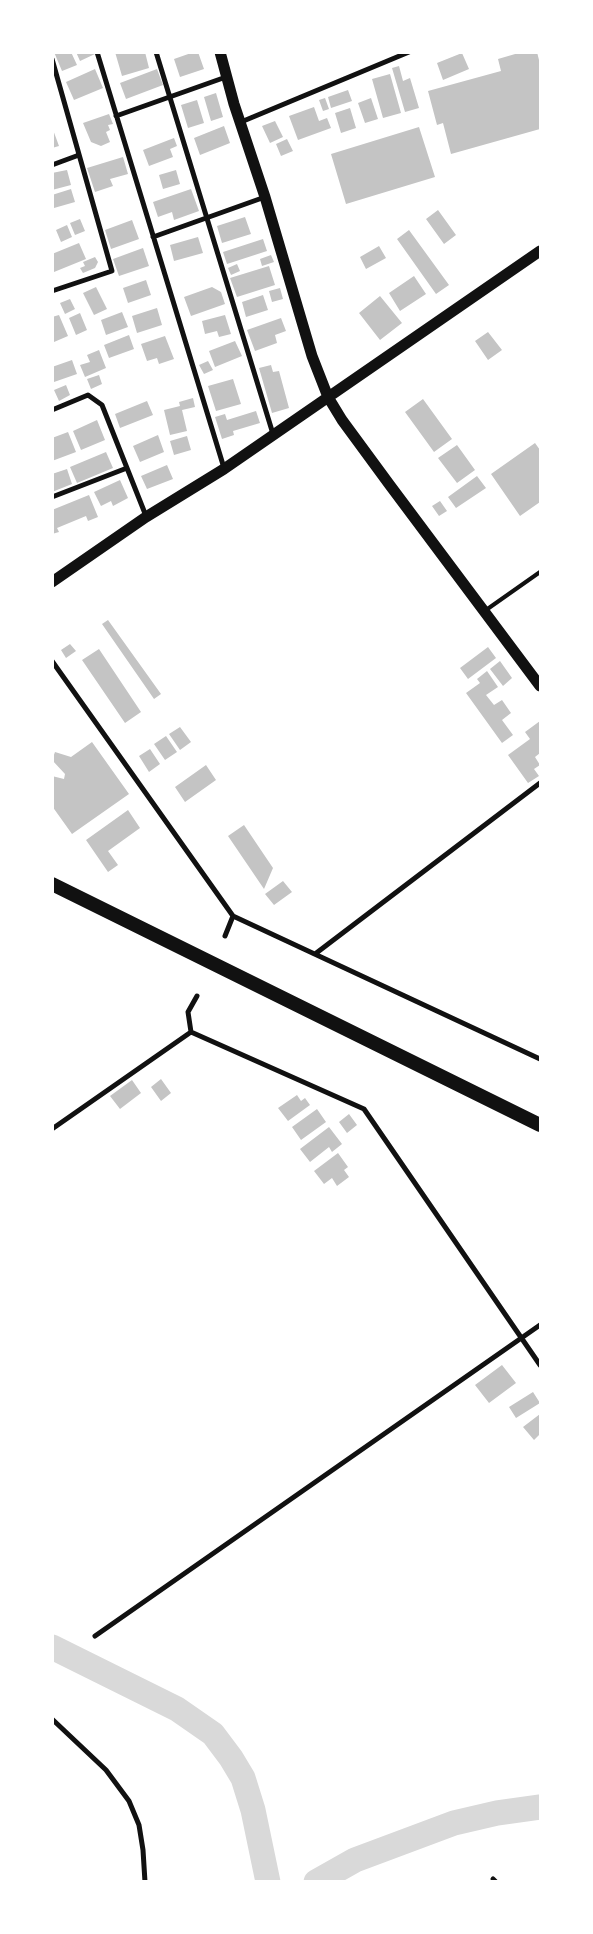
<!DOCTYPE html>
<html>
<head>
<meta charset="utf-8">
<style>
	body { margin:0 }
	#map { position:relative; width:593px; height:1934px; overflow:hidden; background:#fff; font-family:Karla,sans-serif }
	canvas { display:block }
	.frame { position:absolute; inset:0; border:54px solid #fff; pointer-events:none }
</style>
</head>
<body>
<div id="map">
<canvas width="593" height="1934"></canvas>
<div class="frame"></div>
</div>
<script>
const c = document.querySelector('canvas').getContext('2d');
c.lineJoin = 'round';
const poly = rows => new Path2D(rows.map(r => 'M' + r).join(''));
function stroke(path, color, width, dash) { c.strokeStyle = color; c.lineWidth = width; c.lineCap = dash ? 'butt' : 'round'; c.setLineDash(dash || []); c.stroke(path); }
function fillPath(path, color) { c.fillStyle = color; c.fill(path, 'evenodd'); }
const river = poly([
	[52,1647,177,1709,213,1734,231,1758,243,1778,253,1810,268,1882],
	[316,1882,355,1860,454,1823,497,1813,540,1807]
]);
const building = poly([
	[54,52,71,52,77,65,62,71],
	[76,52,94,52,95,54,80,61],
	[115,52,145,52,149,68,122,76],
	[194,52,198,52,204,69,180,77,174,59],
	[522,52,537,52,540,64,540,129,451,154,443,123,437,125,428,91,501,71,498,59],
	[462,53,469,69,443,80,437,63],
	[399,66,403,81,410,78,419,108,405,112,392,68],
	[95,69,103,88,74,100,66,82],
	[157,69,163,85,126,99,120,83],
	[390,74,401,113,383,118,372,79],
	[348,90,352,101,331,108,328,97],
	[216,93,223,117,211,121,204,97],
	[325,98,329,109,323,111,319,100],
	[371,98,378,119,365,123,358,103],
	[197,100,204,123,188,128,181,105],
	[314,107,319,121,327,118,331,128,298,140,289,116],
	[350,108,356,128,341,133,335,113],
	[109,114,113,124,108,125,110,130,106,132,110,142,101,146,91,142,83,123],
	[275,121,283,137,270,143,262,126],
	[224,126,230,143,200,155,194,138],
	[52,127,59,146,52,148],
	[419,127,435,177,346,204,331,154],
	[174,138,177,146,170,149,173,157,149,166,143,150],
	[287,139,293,151,281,156,276,144],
	[123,157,128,174,110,179,113,186,95,192,87,168],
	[67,170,71,185,52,190,52,173],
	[176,170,180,184,163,189,159,175],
	[71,189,75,202,54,208,52,195],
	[191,189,199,211,174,220,172,212,158,217,153,202],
	[438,210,456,235,444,244,426,219],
	[245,217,251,234,222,243,217,226],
	[80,219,85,231,75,235,70,223],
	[132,220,139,239,111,249,105,230],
	[67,225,72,237,61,242,56,230],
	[409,230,449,285,436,294,397,239],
	[198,237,203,253,174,261,170,245],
	[263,239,267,251,227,264,223,252],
	[79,243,86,259,54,272,52,254],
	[379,246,386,258,366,269,360,257],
	[143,248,149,266,119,276,113,259],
	[271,255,274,262,262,266,260,259],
	[95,257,98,262,95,268,83,273,80,268,85,266,83,262],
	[237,264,240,271,231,275,228,268],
	[269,266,275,285,237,297,230,278],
	[414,276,426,294,400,311,389,293],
	[146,280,151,295,128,303,123,288],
	[96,287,107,309,94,315,83,293],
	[212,287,221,292,225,304,191,316,184,297],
	[280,288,283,299,272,302,269,291],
	[263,295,268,310,246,317,242,302],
	[380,296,402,323,380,340,359,313],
	[70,299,75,309,65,314,60,303],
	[157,308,162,325,137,333,132,316],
	[122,312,128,327,106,335,101,320],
	[80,313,87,330,76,335,69,318],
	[59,315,68,336,54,342,52,317],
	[225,315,231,334,219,337,217,331,205,334,202,321],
	[281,318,286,331,275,335,277,343,255,351,247,330],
	[488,332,502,350,488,360,475,341],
	[129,335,134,349,109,358,104,345],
	[165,336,174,359,159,364,157,358,147,361,141,344],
	[235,341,242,356,215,367,209,351],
	[99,350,106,368,85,377,80,365,90,362,87,355],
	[72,360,77,374,54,382,52,367],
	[208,361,213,370,204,374,199,365],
	[271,365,273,372,279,371,289,408,272,413,259,368],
	[99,375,102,384,91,389,87,379],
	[233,379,241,404,216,411,208,386],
	[66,385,70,395,59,401,54,390],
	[193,398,195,407,182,410,187,431,170,435,164,410,180,406,179,402],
	[423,399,452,439,434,452,405,412],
	[147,401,153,415,120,428,115,414],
	[256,411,260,423,233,431,234,435,222,439,215,417,225,414,227,420],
	[97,420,105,440,81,450,73,431],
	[68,432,76,452,52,461,52,438],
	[158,435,164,452,140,462,133,446],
	[187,436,191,450,174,455,170,441],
	[535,443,540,450,540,502,520,516,491,474],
	[457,445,475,470,457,483,438,458],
	[106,452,113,468,77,483,70,467],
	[167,465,173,479,147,489,141,476],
	[67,469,72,484,52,492,52,474],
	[477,476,486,488,456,508,448,497],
	[120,480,128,498,113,506,111,501,101,506,94,492],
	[89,495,98,517,88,521,86,516,57,528,59,532,52,534,52,510],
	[440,501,447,511,439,516,432,506],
	[108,620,161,694,154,699,102,624],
	[70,644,76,651,66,658,61,650],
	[488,647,496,658,468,679,460,668],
	[99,649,141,712,125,723,82,660],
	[500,661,512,678,503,686,490,669],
	[487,671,498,687,486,695,494,705,502,700,511,713,502,720,513,735,502,743,466,693,480,683,477,679],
	[540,721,540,736,539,738,540,740,540,753,535,757,540,765,534,769,539,776,528,783,508,755,530,739,525,732],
	[180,727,191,742,180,750,169,734],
	[166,736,177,752,165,760,154,744],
	[92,742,129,794,72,834,52,806,52,776,64,779,65,774,52,760,55,752,71,757],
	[150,749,160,764,149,772,139,756],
	[206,765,216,780,185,802,175,787],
	[128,810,140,828,108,851,118,865,108,872,86,840],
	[244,825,273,868,264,889,228,836],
	[283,881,292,892,274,905,265,894],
	[161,1079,171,1093,161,1101,151,1087],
	[132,1080,141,1093,120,1109,110,1096],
	[297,1095,301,1101,305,1098,310,1105,288,1121,278,1108],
	[317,1109,326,1122,301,1140,292,1127],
	[349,1114,357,1125,347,1133,339,1122],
	[329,1127,342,1144,332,1152,329,1147,310,1162,300,1149],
	[338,1153,348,1167,344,1170,349,1177,337,1186,332,1178,324,1184,314,1171],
	[502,1365,516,1383,489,1403,475,1385],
	[533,1392,540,1403,516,1418,509,1407],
	[540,1414,540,1434,534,1440,523,1427]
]);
const service = poly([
	[486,610,540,572]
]);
const minor = poly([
	[97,52,224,468],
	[156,52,273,434],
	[52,59,112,271,52,291],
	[116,116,226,77],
	[241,122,409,52],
	[52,165,79,155],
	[153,237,265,197],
	[52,410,88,395,102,405,146,516],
	[52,497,127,468],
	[52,661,233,916,225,936],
	[233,916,540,1059],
	[315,954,540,783],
	[197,996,188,1012,191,1032,364,1109,540,1365],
	[52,1129,191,1032],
	[95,1636,540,1325],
	[52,1719,106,1770,129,1801,139,1825,143,1850,145,1882],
	[493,1879,496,1882]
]);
const primary = poly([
	[220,52,234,104,265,197,312,356,328,397,342,420,389,484,540,686],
	[52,582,146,517,224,469,540,251]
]);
const motorway = poly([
	[52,884,540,1125]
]);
stroke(river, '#d9d9d9', 25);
fillPath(building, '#c4c4c4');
stroke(service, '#111', 4);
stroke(minor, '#111', 5);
stroke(primary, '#111', 11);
stroke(motorway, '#111', 14);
</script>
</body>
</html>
